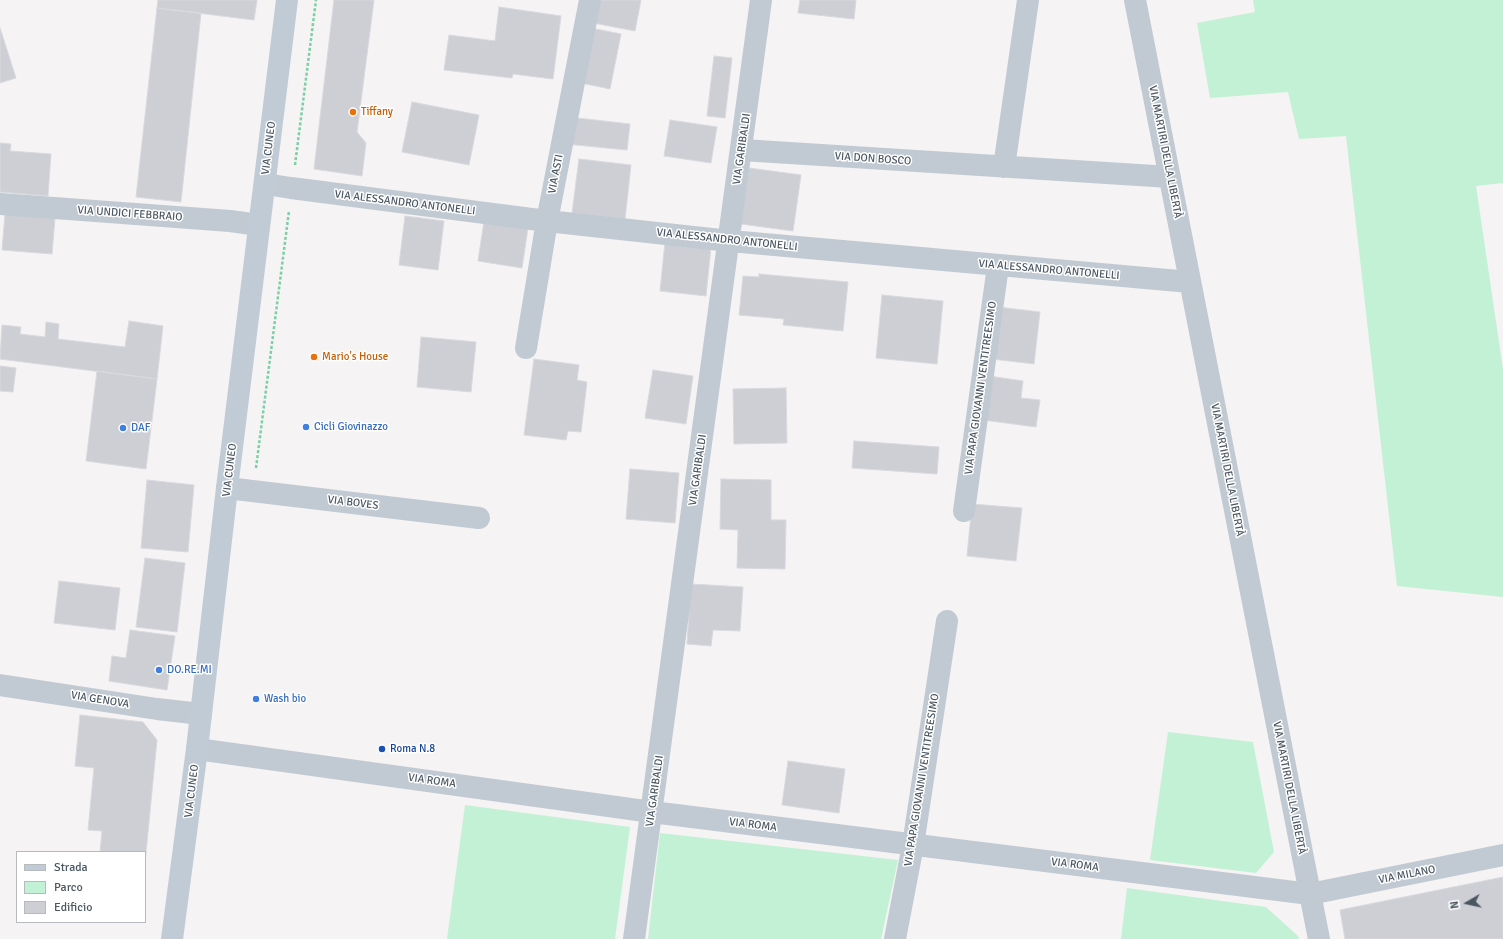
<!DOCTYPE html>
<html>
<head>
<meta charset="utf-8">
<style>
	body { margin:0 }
	#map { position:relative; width:1503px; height:939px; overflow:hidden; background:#f5f3f3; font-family:Signika,sans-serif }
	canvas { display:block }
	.legend { position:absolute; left:16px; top:851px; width:130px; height:72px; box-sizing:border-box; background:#fff; border:1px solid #b7bbc0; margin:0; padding:5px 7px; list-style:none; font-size:12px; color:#4a5661 }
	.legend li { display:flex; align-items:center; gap:8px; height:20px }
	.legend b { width:20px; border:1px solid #b7bbc0 }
	.north { position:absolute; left:1447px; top:883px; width:40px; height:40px; -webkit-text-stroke:3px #fff; paint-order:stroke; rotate:261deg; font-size:11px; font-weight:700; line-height:16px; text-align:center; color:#4a5661 }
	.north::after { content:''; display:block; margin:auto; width:14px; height:18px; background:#4a5661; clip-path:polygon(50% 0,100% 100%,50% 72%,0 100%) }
</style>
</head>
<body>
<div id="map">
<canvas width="1503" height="939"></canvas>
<ul class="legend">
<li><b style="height:5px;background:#c1cbd6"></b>Strada</li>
<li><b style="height:11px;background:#c3f1d5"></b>Parco</li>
<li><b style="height:11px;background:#cdcfd5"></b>Edificio</li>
</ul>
<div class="north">N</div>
</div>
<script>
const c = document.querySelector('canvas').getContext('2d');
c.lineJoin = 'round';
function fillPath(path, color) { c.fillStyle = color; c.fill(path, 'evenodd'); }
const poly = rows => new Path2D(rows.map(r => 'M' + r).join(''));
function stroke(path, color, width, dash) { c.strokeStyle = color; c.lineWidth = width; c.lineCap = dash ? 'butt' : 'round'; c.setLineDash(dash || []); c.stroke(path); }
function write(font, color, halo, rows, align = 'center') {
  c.font = font + ' Signika,sans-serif'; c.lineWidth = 3; c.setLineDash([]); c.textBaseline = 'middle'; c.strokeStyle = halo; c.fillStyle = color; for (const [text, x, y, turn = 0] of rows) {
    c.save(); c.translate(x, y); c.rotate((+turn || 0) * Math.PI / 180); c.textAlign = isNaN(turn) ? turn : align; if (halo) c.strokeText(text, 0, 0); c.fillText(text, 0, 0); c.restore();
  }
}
const green = poly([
	[1253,0,1503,0,1503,183,1476,186,1503,369,1503,597,1397,586,1346,136,1299,139,1288,92,1210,98,1197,23,1255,12],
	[1168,732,1253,742,1274,852,1256,873,1150,860],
	[465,805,630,827,615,939,447,939],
	[660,833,898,860,881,939,648,939],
	[1127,888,1266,907,1298,936,1299,939,1121,939]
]);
const building = poly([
	[158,0,257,0,254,20,157,8,158,0],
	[334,0,374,0,357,132,366,143,362,176,314,169,334,0],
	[592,0,641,0,635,31,588,22,592,0],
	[800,0,856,0,854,19,798,13,800,0],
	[499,7,561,16,553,79,513,74,512,78,444,70,449,35,495,41,499,7],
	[157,8,201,13,181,202,136,197,157,8],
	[0,28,16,78,0,83,0,28],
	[591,28,621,34,610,89,581,83,591,28],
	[714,56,732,58,725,118,707,116,714,56],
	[412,102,479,115,469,165,402,152,412,102],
	[569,117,630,124,627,150,566,144,569,117],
	[670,120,717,127,711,163,664,156,670,120],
	[0,143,11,144,10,151,51,154,48,196,0,192,0,143],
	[579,159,631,165,625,219,572,213,579,159],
	[749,168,801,175,793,231,741,224,749,168],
	[5,214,55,218,52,254,2,250,5,214],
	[405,216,444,221,438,270,399,265,405,216],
	[484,221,528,228,522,268,478,261,484,221],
	[665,242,711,247,706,296,660,291,665,242],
	[759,274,848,282,843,331,783,325,784,319,739,315,743,276,759,277,759,274],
	[882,295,943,301,937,364,876,358,882,295],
	[998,307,1040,312,1034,364,992,359,998,307],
	[129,321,163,326,157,379,0,359,2,325,21,327,20,334,45,337,46,322,59,324,58,339,125,347,129,321],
	[421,337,476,342,471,392,417,387,421,337],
	[534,359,579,365,577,380,587,382,581,432,568,431,566,440,524,435,534,359],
	[0,366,16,368,13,392,0,391,0,366],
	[653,370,693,376,686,424,645,418,653,370],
	[97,371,157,379,146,469,86,461,97,371],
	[989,376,1023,381,1021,398,1040,400,1036,427,983,420,989,376],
	[786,388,787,443,734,444,733,389,786,388],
	[854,441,939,447,937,474,852,468,854,441],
	[630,469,679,473,675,523,626,519,630,469],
	[721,479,771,480,771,520,786,520,785,569,737,568,738,530,720,529,721,479],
	[147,480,194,485,188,552,141,548,147,480],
	[972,504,1022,508,1016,561,967,556,972,504],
	[145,558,185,563,177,632,136,627,145,558],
	[59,581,120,588,115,630,54,623,59,581],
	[691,584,743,587,740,631,713,630,711,646,687,644,691,584],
	[130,630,175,636,167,690,109,681,112,656,126,658,130,630],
	[80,715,143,722,157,740,145,863,145,852,100,852,102,831,88,830,94,768,75,766,80,715],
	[788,761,845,769,839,813,782,805,788,761],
	[1503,877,1503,939,1345,939,1340,910,1503,877]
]);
const path = poly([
	[295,165,316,0],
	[256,468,289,211]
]);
const minor = poly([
	[1135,0,1319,939],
	[742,150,1170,177],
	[1004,167,1028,0],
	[265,184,291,188,547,221,730,241,1190,282],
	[0,204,230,221,259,225],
	[526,348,547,221,590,0],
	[227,488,479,518],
	[964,511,998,266],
	[0,685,157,709,201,714],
	[197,749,652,812,1310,894,1503,855],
	[634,939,761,0],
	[895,939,913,845,947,621]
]);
const secondary = poly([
	[172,939,197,749,227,488,287,0]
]);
const markers = [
	[353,112,4,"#e8710a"],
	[314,357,4,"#e8710a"],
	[306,427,4,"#3f7fe0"],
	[123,428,4,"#3f7fe0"],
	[159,670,4,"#3f7fe0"],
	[256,699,4,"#3f7fe0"],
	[382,749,4,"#1a4fb4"]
];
const foodNames = [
	["Tiffany",361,112],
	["Mario's House",322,357]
];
const streetNames = [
	["VIA CUNEO",269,148,-83],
	["VIA GARIBALDI",742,149,-82],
	["VIA MARTIRI DELLA LIBERTÀ",1165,152,79],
	["VIA DON BOSCO",873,159,4],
	["VIA ASTI",556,174,-79],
	["VIA ALESSANDRO ANTONELLI",405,203,7],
	["VIA UNDICI FEBBRAIO",130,214,4],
	["VIA ALESSANDRO ANTONELLI",727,240,6],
	["VIA ALESSANDRO ANTONELLI",1049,270,5],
	["VIA PAPA GIOVANNI VENTITREESIMO",981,388,-82],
	["VIA CUNEO",230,470,-83],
	["VIA GARIBALDI",698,470,-82],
	["VIA MARTIRI DELLA LIBERTÀ",1227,470,79],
	["VIA BOVES",353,503,7],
	["VIA GENOVA",100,700,9],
	["VIA PAPA GIOVANNI VENTITREESIMO",922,780,-81],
	["VIA ROMA",432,781,8],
	["VIA MARTIRI DELLA LIBERTÀ",1289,788,79],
	["VIA CUNEO",192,791,-83],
	["VIA GARIBALDI",655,791,-82],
	["VIA ROMA",753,825,7],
	["VIA ROMA",1075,865,7],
	["VIA MILANO",1407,875,-11]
];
const shopNames = [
	["Cicli Giovinazzo",314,427],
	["DAF",131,428],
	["DO.RE.MI",167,670],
	["Wash bio",264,699]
];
const transitNames = [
	["Roma N.8",390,749]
];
fillPath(green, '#c3f1d5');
fillPath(building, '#cdcfd5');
stroke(building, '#d7d9de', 1);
stroke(path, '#7ad0a6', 2.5, [3, 2]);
stroke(minor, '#c1cad2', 22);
stroke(secondary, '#c1cbd6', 22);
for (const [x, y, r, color] of markers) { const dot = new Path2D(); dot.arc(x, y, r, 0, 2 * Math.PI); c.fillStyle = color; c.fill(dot); stroke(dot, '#fff', 1.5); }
write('11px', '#c56008', '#fff', foodNames, 'left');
write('11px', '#4a5661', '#fff', streetNames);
write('11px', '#366cbe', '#fff', shopNames, 'left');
write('11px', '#164399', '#fff', transitNames, 'left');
</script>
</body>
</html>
